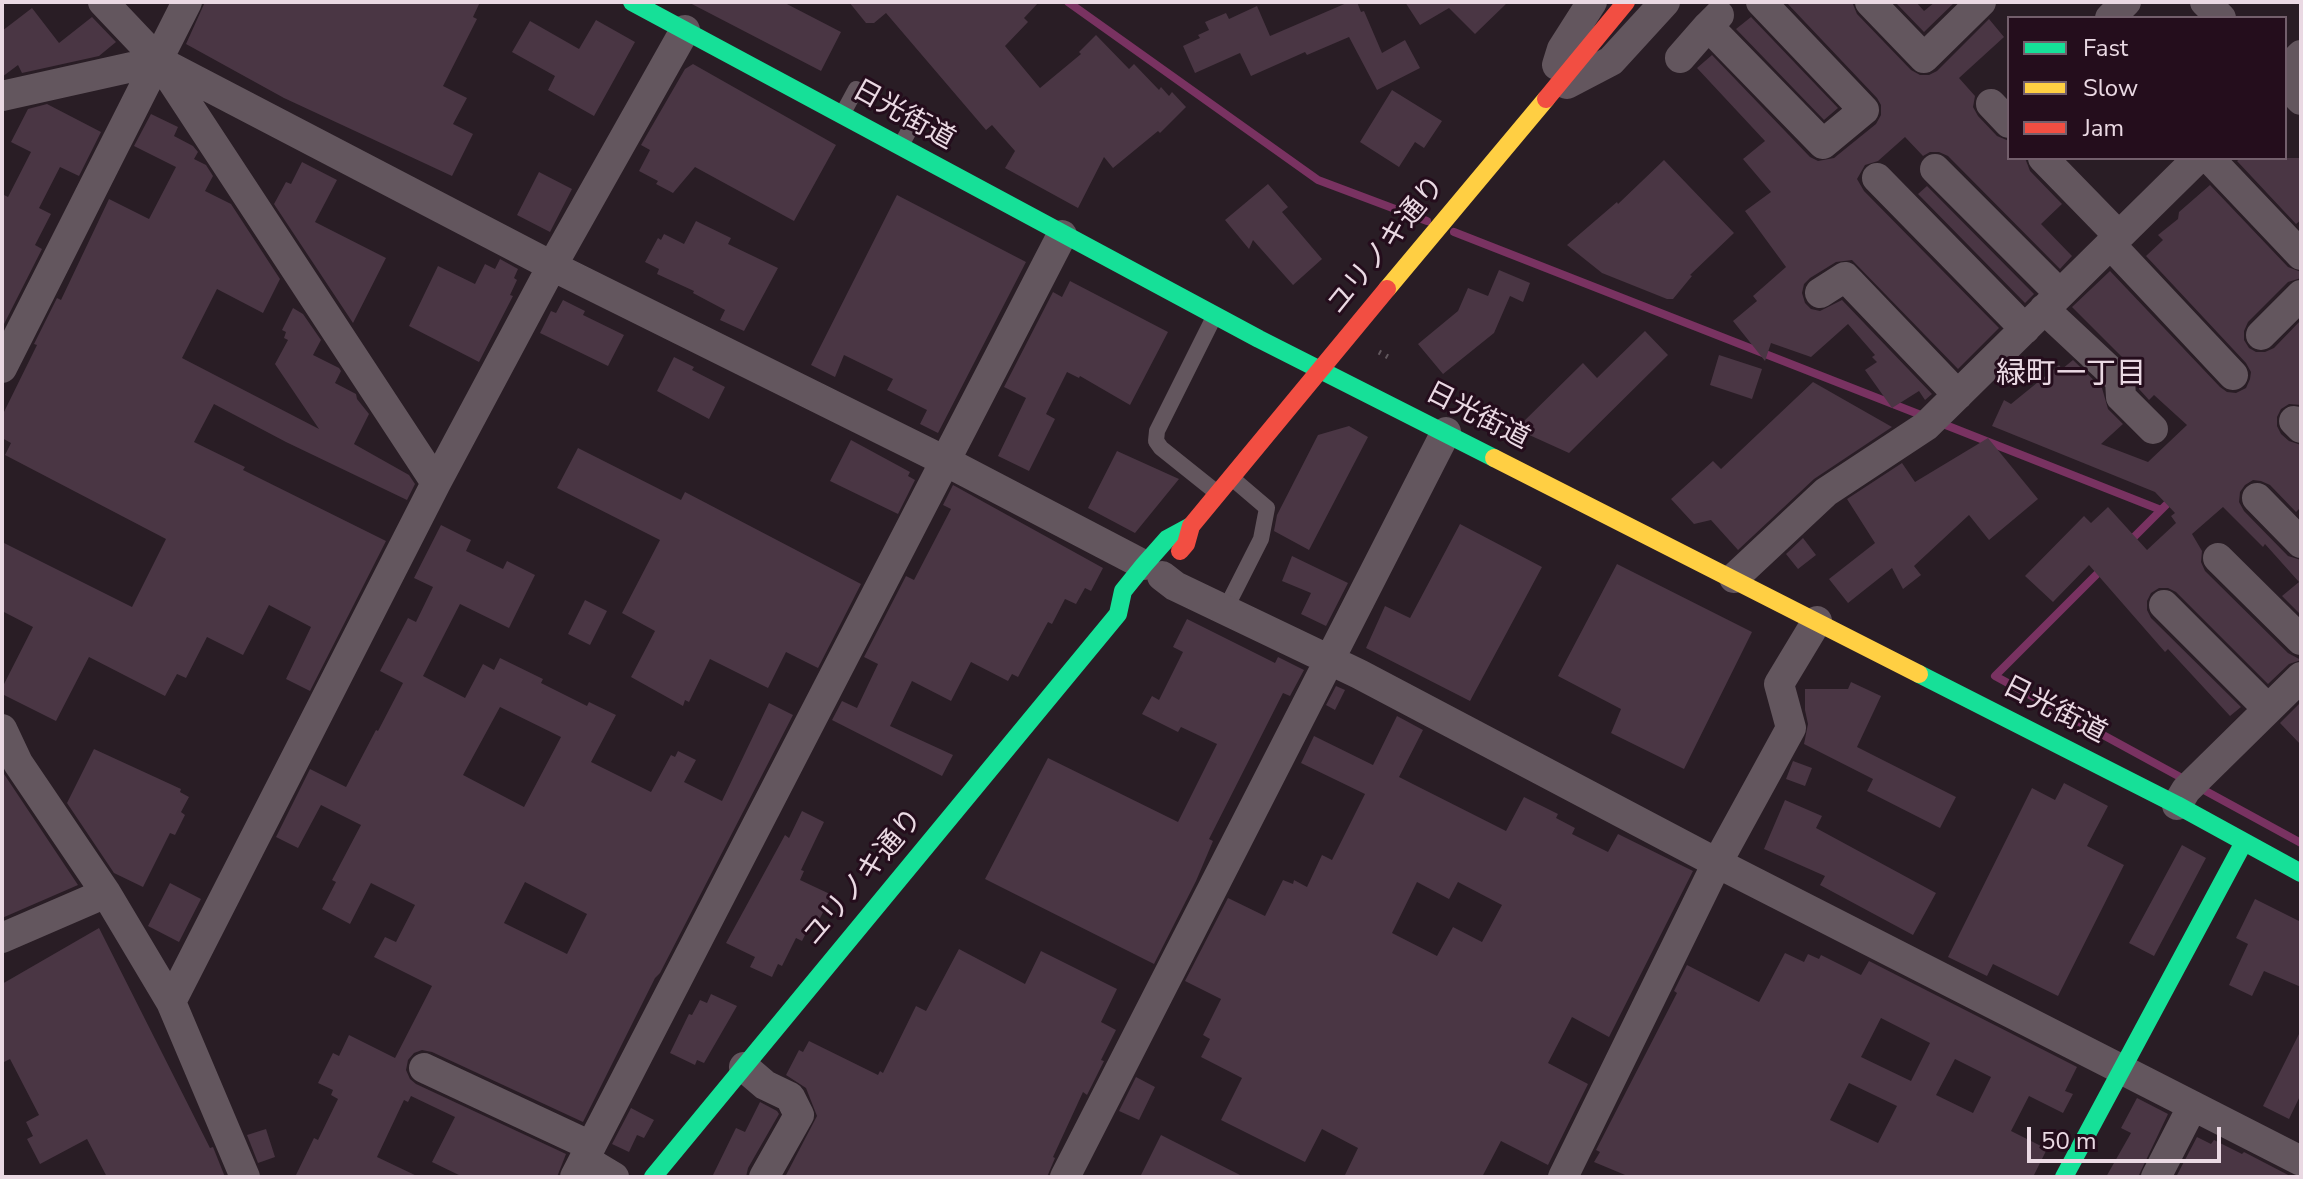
<!DOCTYPE html>
<html>
<head>
<meta charset="utf-8">
<style>
	body { margin:0 }
	#map { position:relative; width:2303px; height:1179px; overflow:hidden; background:#291d25; font-family:"Nunito Sans",sans-serif }
	canvas { display:block }
	.frame { position:absolute; inset:0; border:4px solid #ead9e3; pointer-events:none }
	.legend { position:absolute; left:2007px; top:16px; width:280px; height:144px; box-sizing:border-box; background:#240d1c; border:2px solid #735f6c; margin:0; padding:10px 14px; list-style:none; font-size:24px; color:#ead9e3 }
	.legend li { display:flex; align-items:center; gap:16px; height:40px }
	.legend b { width:40px; border:2px solid #735f6c }
	.scale { position:absolute; left:2027px; top:1127px; width:194px; height:36px; box-sizing:border-box; border:4px solid #ead9e3; border-top:0; padding-left:10px; font-size:24px; line-height:28px; white-space:nowrap; color:#ead9e3; -webkit-text-stroke:6px #240d1c; paint-order:stroke }
</style>
</head>
<body>
<div id="map">
<canvas width="2303" height="1179"></canvas>
<div class="frame"></div>
<ul class="legend">
<li><b style="height:10px;background:#16e098"></b>Fast</li>
<li><b style="height:10px;background:#ffcf43"></b>Slow</li>
<li><b style="height:10px;background:#f24e42"></b>Jam</li>
</ul>
<div class="scale">50 m</div>
</div>
<script>
const c = document.querySelector('canvas').getContext('2d');
c.lineJoin = 'round';
const poly = rows => new Path2D(rows.map(r => 'M' + r).join(''));
function stroke(path, color, width, dash) { c.strokeStyle = color; c.lineWidth = width; c.lineCap = dash ? 'butt' : 'round'; c.setLineDash(dash || []); c.stroke(path); }
function fillPath(path, color) { c.fillStyle = color; c.fill(path, 'evenodd'); }
function write(font, color, halo, rows, align = 'center') {
  c.font = font + ' "Nunito Sans","Noto Sans JP",sans-serif'; c.lineWidth = 6; c.setLineDash([]); c.textBaseline = 'middle'; c.strokeStyle = halo; c.fillStyle = color; for (const [text, x, y, turn = 0] of rows) {
    c.save(); c.translate(x, y); c.rotate((+turn || 0) * Math.PI / 180); c.textAlign = isNaN(turn) ? turn : align; if (halo) c.strokeText(text, 0, 0); c.fillText(text, 0, 0); c.restore();
  }
}
const stream = poly([
	[1068,2,1318,180,1427,221],
	[1454,232,1926,417],
	[1938,422,2161,510,2175,496],
	[2128,543,2161,510],
	[2104,567,1995,676,2301,843]
]);
const building = poly([
	[205,2,480,2,473,17,477,19,443,86,467,98,453,124,473,134,452,176,284,98,186,44],
	[688,2,783,2,841,32,821,71],
	[849,2,1039,2,1024,18,1028,22,1005,46,1040,88,1081,54,1079,52,1096,35,1129,69,1134,64,1159,90,1161,87,1169,96,1172,92,1186,107,1160,133,1158,131,1113,168,1104,157,1078,208,1005,168,1015,151,992,125,986,130,886,13,874,23,866,23],
	[1349,2,1357,2,1361,12,1364,11,1382,53,1405,40,1420,68,1377,90,1349,37,1307,55,1305,52,1251,76,1240,53,1195,73,1183,46,1200,38,1198,35,1209,30,1205,22,1226,13,1229,19,1257,6,1270,36],
	[1405,2,1508,2,1475,34,1449,8,1420,25],
	[1786,2,1852,2,1857,14,1911,70,1920,75,1929,75,1937,71,1989,19,2004,37,1959,78,1975,96,1973,107,1978,116,1997,136,2009,141,2009,158,2025,158,2030,171,2062,204,2041,224,2072,256,2060,269,1948,156,1939,152,1930,152,1923,156,1905,137,1878,161,1865,165,1857,179,1864,191,1999,328,1958,369,1852,260,1836,262,1810,278,1804,284,1802,293,1805,303,1811,309,1820,311,1842,300,1932,394,1925,400,1919,391,1892,408,1865,370,1877,362,1872,357,1875,355,1848,324,1811,357,1771,343,1765,361,1733,321,1757,301,1753,296,1786,267,1745,211,1771,192,1743,159,1765,141,1697,68,1712,55,1810,157,1818,161,1834,158,1876,124,1881,115,1881,105,1877,98],
	[1895,2,1916,2,1924,11,1935,2,1955,2,1924,32],
	[32,8,59,43,92,17,116,42,99,56,22,73,18,65,2,77,2,31],
	[1751,17,1838,108,1824,120,1736,29],
	[596,20,635,42,594,116,548,90,555,76,512,52,530,21,579,49],
	[693,64,836,145,794,221,695,167,673,193,656,184,658,181,639,171,650,150,641,145,685,69],
	[1392,90,1442,121,1424,148,1415,142,1399,167,1360,142],
	[47,104,101,132,79,176,60,167,39,208,51,214,35,245,42,249,2,328,2,194,8,197,31,152,11,142,28,109],
	[151,114,178,127,174,136,193,146,198,152,194,159,206,165,213,176,205,191,231,204,280,279,263,313,217,289,182,358,319,429,275,364,288,340,284,338,286,332,282,330,293,308,303,314,321,340,313,355,339,368,341,371,335,383,356,394,357,399,369,414,354,444,409,475,415,484,407,500,286,442,214,404,194,442,245,467,243,470,386,541,310,691,286,679,311,627,269,605,243,655,207,637,186,678,177,674,165,696,89,657,56,721,2,694,2,688,33,627,2,611,2,542,132,607,166,539,5,455,11,443,2,438,2,416,37,345,34,344,57,298,61,300,109,199,149,219,176,167,134,146],
	[2241,158,2301,158,2301,220,2296,224,2237,161],
	[1664,160,1734,233,1690,275,1692,276,1673,299,1667,299,1602,273,1567,245,1617,202,1618,204],
	[302,162,337,180,315,222,386,258,353,323,274,204,286,182,291,184],
	[539,172,572,189,550,232,517,215],
	[1268,184,1288,207,1282,212,1322,259,1293,285,1253,240,1249,249,1225,220],
	[2210,185,2288,267,2301,272,2301,278,2288,282,2248,322,2244,331,2244,340,2249,348,2256,352,2265,352,2274,348,2301,320,2301,405,2289,404,2281,409,2277,417,2277,426,2281,434,2289,441,2301,445,2301,507,2296,512,2270,485,2261,481,2253,480,2245,485,2240,492,2239,502,2244,511,2288,556,2301,560,2301,615,2282,596,2299,582,2265,544,2263,547,2223,507,2192,534,2202,551,2201,562,2205,571,2288,653,2301,660,2289,664,2268,684,2176,592,2168,588,2159,588,2151,593,2147,601,2147,610,2151,618,2241,707,2230,716,2168,649,2165,652,2089,565,2053,602,2025,576,2084,516,2091,523,2108,507,2147,550,2176,523,2171,516,2175,513,2155,492,1992,426,2004,400,2011,404,2059,365,2062,369,2073,360,2102,388,2108,409,2123,424,2101,444,2148,462,2187,425,2154,395,2149,400,2139,389,2138,378,2132,367,2072,307,2110,271,2220,387,2227,392,2236,393,2246,388,2250,379,2251,372,2246,363,2146,256,2163,240,2158,235,2178,219,2179,212],
	[1927,186,2034,294,2025,303,1918,194],
	[897,195,1026,262,938,433,920,424,927,410,887,390,893,379,844,355,835,377,811,365],
	[696,221,731,238,728,244,778,268,744,331,720,320,725,310,693,293,694,291,657,274,659,269,645,262,658,238,661,240,664,234,684,244],
	[500,259,518,269,514,278,517,280,510,295,513,296,479,362,409,326,438,266,475,284,485,264,495,269],
	[1499,270,1530,283,1523,302,1510,296,1494,333,1443,374,1418,344,1458,311,1468,288,1488,296],
	[1070,281,1168,332,1130,405,1080,376,1079,378,1067,372,1046,414,1055,419,1029,471,998,456,1026,398,1004,387,1053,292,1062,297],
	[563,300,585,311,583,315,624,335,608,366,540,333,551,311,556,313],
	[1645,331,1668,355,1569,453,1516,429,1583,363,1597,378],
	[1719,355,1762,369,1752,399,1710,385],
	[674,357,694,367,692,370,725,387,709,419,657,391],
	[1813,382,1892,427,1814,479,1738,550,1711,520,1694,524,1671,499,1713,461,1721,469],
	[1349,426,1368,437,1309,550,1274,531,1277,515,1318,435],
	[1988,438,2038,499,1989,540,1969,515,1914,566,1921,575,1903,589,1892,568,1848,603,1829,579,1875,543,1847,499,1902,463,1915,482],
	[851,440,910,472,908,476,915,480,898,514,830,481],
	[578,448,681,500,685,492,861,584,818,668,786,652,768,688,710,659,689,702,685,700,683,706,631,677,655,631,622,613,660,540,557,488],
	[1117,451,1179,479,1135,533,1088,508],
	[953,485,1103,568,1091,591,1085,588,1076,604,1065,599,1052,624,1048,622,1018,677,1012,674,1008,681,971,662,951,701,912,681,890,726,953,755,942,776,832,720,842,701,857,708,878,664,864,657,906,576,914,580,951,509,943,505],
	[1460,524,1542,567,1470,701,1366,648,1385,606,1410,618],
	[441,525,471,540,466,551,503,569,507,561,535,575,509,628,460,604,423,676,465,698,483,664,494,670,500,658,543,679,541,683,587,706,589,702,616,715,591,762,651,792,671,755,675,757,678,751,696,760,684,782,722,801,769,703,793,715,660,973,655,978,583,1122,432,1052,422,1050,414,1053,408,1060,406,1070,410,1079,416,1084,566,1154,557,1177,463,1177,432,1162,455,1117,411,1096,408,1102,404,1100,377,1157,419,1177,295,1177,314,1138,318,1140,338,1099,331,1095,333,1090,318,1083,333,1053,339,1056,349,1035,395,1058,432,986,374,957,385,937,396,942,415,905,371,883,350,924,322,909,336,882,332,880,361,825,321,805,298,848,276,837,310,769,346,787,376,730,378,731,403,683,380,671,408,618,416,622,433,587,414,578],
	[500,707,561,737,524,807,463,775],
	[525,882,587,914,567,954,504,923],
	[1803,538,1816,555,1798,569,1786,554],
	[1292,556,1348,583,1326,626,1301,614,1311,593,1282,581],
	[1617,564,1752,632,1684,769,1611,733,1621,709,1558,676],
	[585,600,607,611,590,645,568,634],
	[1187,619,1275,663,1278,657,1304,670,1290,696,1283,693,1209,839,1213,841,1196,881,1154,964,985,879,1048,758,1178,822,1217,744,1181,727,1178,732,1142,714,1152,696,1159,700,1183,652,1173,647],
	[1851,682,1881,696,1857,747,1956,797,1940,828,1867,791,1873,779,1804,744,1808,724,1805,710,1805,689,1848,689],
	[1336,686,1345,690,1335,710,1326,705],
	[2301,702,2301,745,2280,723],
	[1397,716,1423,730,1399,777,1506,831,1524,797,1558,814,1556,818,1575,828,1572,834,1608,852,1618,834,1693,871,1609,1037,1572,1017,1548,1063,1588,1084,1548,1165,1501,1141,1482,1177,1344,1177,1358,1148,1322,1129,1305,1162,1221,1120,1242,1078,1201,1057,1210,1039,1203,1035,1221,999,1185,981,1228,898,1265,916,1283,880,1293,884,1294,880,1307,887,1322,855,1332,860,1365,794,1301,763,1314,736,1373,765],
	[1417,882,1449,899,1458,882,1502,905,1482,942,1453,927,1437,956,1392,933],
	[94,749,181,789,180,792,189,797,181,812,185,815,175,835,170,833,143,887,114,873,67,803],
	[1793,761,1812,768,1805,786,1786,779],
	[2,771,78,885,2,918],
	[2064,783,2108,806,2087,846,2124,865,2058,996,1993,964,1987,976,1948,957,2032,788,2055,800],
	[1785,800,1822,816,1816,828,1936,893,1913,935,1820,885,1825,876,1764,849],
	[802,811,824,822,801,870,804,871,800,880,832,895,819,920,814,917,802,941,796,938,782,966,778,964,772,977,750,967,755,957,726,943,785,835,789,838],
	[2182,845,2206,858,2154,956,2129,943],
	[170,883,201,899,179,942,148,926],
	[2255,899,2301,922,2301,987,2264,971,2252,996,2229,985,2248,944,2236,938],
	[99,928,210,1148,213,1147,225,1177,107,1177,87,1139,40,1164,27,1139,33,1136,26,1122,39,1115,10,1059,2,1063,2,984],
	[959,949,1025,984,1041,951,1117,989,1101,1022,1116,1030,1101,1060,1104,1061,1087,1095,1083,1092,1053,1157,1055,1158,1047,1177,785,1177,817,1116,806,1088,786,1075,799,1050,803,1052,809,1041,878,1075,880,1071,883,1073,916,1006,926,1011],
	[1785,953,1804,962,1808,954,1819,959,1821,955,1861,975,1869,961,2077,1067,2065,1091,2073,1094,2063,1113,2029,1096,2011,1131,2047,1149,2033,1177,1630,1177,1594,1162,1600,1152,1596,1150,1677,993,1674,991,1687,965,1759,1002],
	[1881,1018,1930,1043,1911,1081,1861,1057],
	[1955,1059,1991,1077,1973,1113,1936,1095],
	[1849,1083,1897,1106,1878,1143,1830,1120],
	[711,994,737,1006,704,1063,697,1060,695,1065,670,1053,689,1014,692,1015,700,1000,707,1003],
	[2301,1030,2301,1094,2289,1119,2263,1106],
	[1136,1077,1155,1087,1139,1120,1119,1111],
	[2137,1098,2168,1114,2138,1177,2106,1177,2131,1133,2121,1128],
	[760,1102,777,1111,779,1114,748,1168,746,1177,712,1177,736,1128,745,1132],
	[631,1108,654,1120,644,1138,637,1135,629,1152,612,1144],
	[266,1129,275,1157,258,1163,247,1135],
	[1161,1135,1244,1177,1140,1177],
	[2197,1137,2211,1144,2214,1140,2242,1154,2244,1152,2292,1177,2176,1177]
]);
const path = poly([
	[1379,352,1390,358]
]);
const lane = poly([
	[843,113,856,89],
	[901,145,915,120],
	[1214,317,1157,431,1156,441,1161,448,1216,492],
	[1225,610,1261,539,1267,508,1233,479]
]);
const street = poly([
	[103,2,159,61,436,483],
	[1870,2,1924,58,1981,2],
	[2205,2,2221,18],
	[1719,15,1708,26,1823,144,1864,110,1761,2],
	[2110,18,2126,2],
	[1680,58,1708,26],
	[1557,65,1562,49,1592,2],
	[2285,71,2301,55],
	[2285,83,2301,100],
	[1567,84,1611,61,1665,2],
	[2,96,159,61,552,266,945,461,1144,565],
	[1991,104,2009,123],
	[2043,158,2119,236],
	[2209,158,2301,255],
	[1935,169,2060,294],
	[1877,178,2025,329],
	[2110,244,2233,375],
	[1820,293,1845,277,1958,395],
	[2044,309,2120,380,2121,397,2153,429],
	[2261,335,2301,295],
	[2,368,187,2],
	[2294,421,2301,428],
	[2257,498,2301,543],
	[2218,558,2301,640],
	[1162,576,1175,586,1359,674,1717,863,2301,1161],
	[1734,578,1826,492,1926,426,2198,158],
	[2164,605,2268,709],
	[2,729,18,763,106,893,171,1002,245,1177],
	[2177,805,2186,790,2301,677],
	[2,938,106,893],
	[171,1002,436,483,552,266,685,30],
	[744,1067,765,1085,790,1097,799,1115,764,1177],
	[424,1068,591,1146],
	[584,1159,614,1177],
	[575,1177,1062,235],
	[1065,1177,1446,432],
	[1563,1177,1717,863,1791,728,1779,684,1817,621],
	[2156,1177,2192,1107]
]);
const fast = poly([
	[632,2,1259,339,1494,458],
	[1919,674,2177,805,2301,873],
	[653,1177,1118,614,1123,591,1144,565,1167,539,1191,526],
	[2064,1177,2244,842]
]);
const slow = poly([
	[1387,289,1546,99],
	[1494,458,1919,674]
]);
const jam = poly([
	[1546,99,1626,2],
	[1180,551,1186,544,1191,526,1387,289]
]);
const streetNames = [
	["日光街道",903,116,29],
	["ユリノキ通り",1387,246,-51],
	["日光街道",1477,417,27],
	["日光街道",2054,711,27],
	["ユリノキ通り",864,878,-50]
];
const neighbourhoodNames = [
	["緑町一丁目",2071,376]
];
stroke(stream, '#793261', 8);
fillPath(building, '#4a3644');
stroke(path, '#62585e', 5, [2, 6]);
stroke(lane, '#63565e', 16);
stroke(street, '#63565e', 30);
stroke(fast, '#16e098', 18);
stroke(slow, '#ffcf43', 18);
stroke(jam, '#f24e42', 18);
write('28px', '#ead9e3', '#240d1c', streetNames);
write('30px', '#ead9e3', '#240d1c', neighbourhoodNames);
</script>
</body>
</html>
